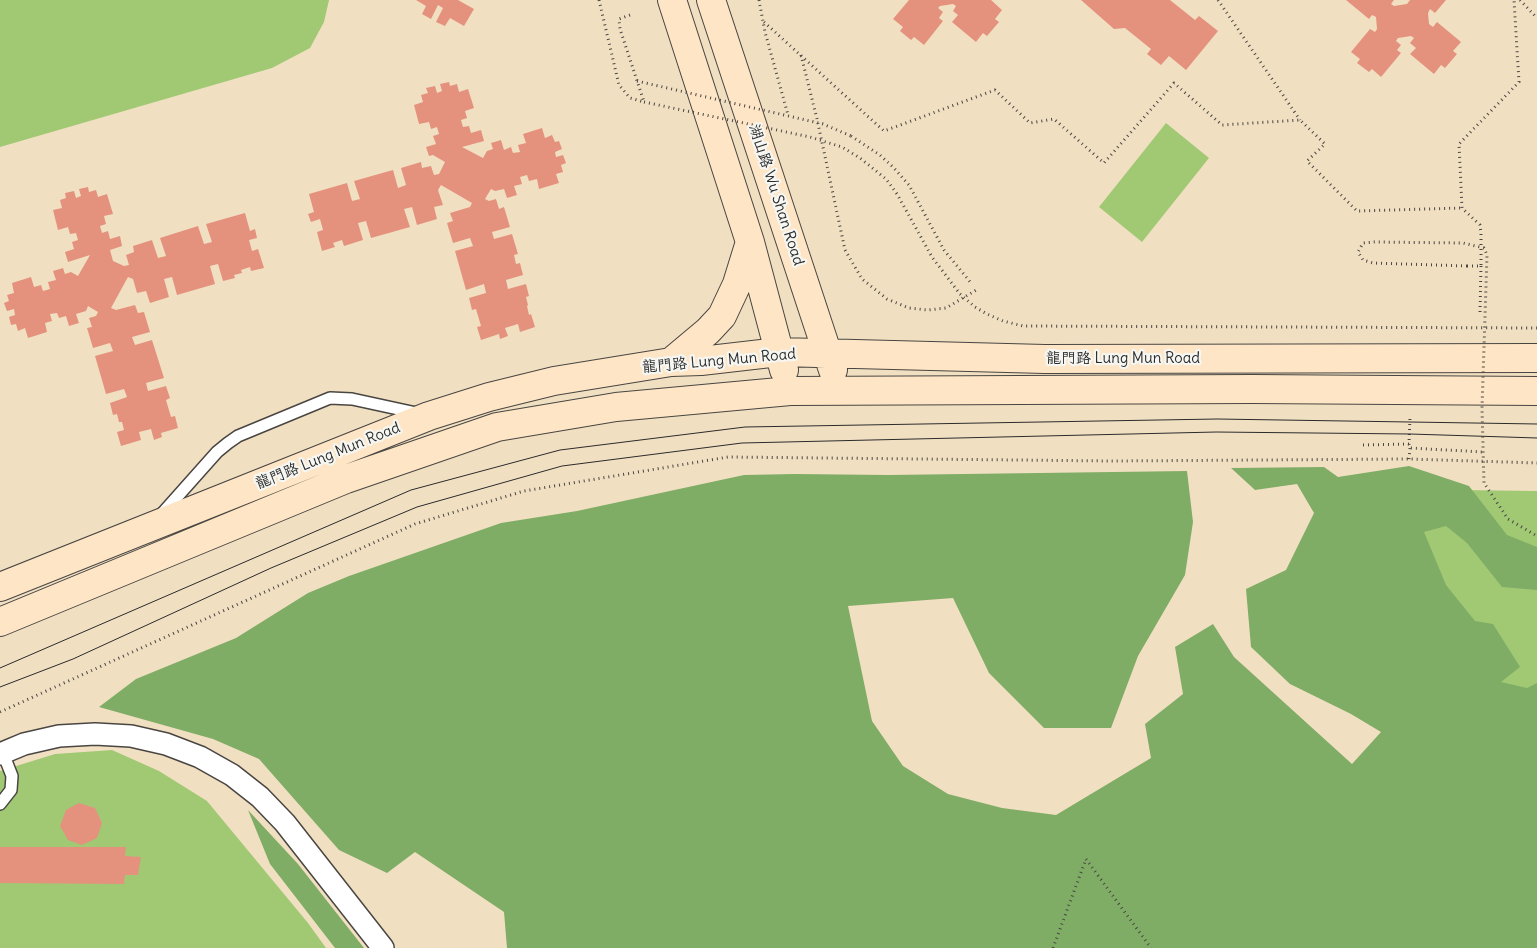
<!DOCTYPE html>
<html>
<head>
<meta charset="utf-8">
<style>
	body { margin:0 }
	canvas { display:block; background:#f1dfc2 }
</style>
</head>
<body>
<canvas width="1537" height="948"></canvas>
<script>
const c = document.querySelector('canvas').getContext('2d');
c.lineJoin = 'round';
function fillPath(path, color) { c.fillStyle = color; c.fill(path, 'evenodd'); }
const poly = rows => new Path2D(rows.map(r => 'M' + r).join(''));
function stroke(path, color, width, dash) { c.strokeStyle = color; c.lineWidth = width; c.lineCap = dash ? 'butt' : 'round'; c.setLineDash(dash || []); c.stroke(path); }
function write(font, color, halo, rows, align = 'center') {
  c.font = font + ' Delius,"LXGW WenKai TC",sans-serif'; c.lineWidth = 4.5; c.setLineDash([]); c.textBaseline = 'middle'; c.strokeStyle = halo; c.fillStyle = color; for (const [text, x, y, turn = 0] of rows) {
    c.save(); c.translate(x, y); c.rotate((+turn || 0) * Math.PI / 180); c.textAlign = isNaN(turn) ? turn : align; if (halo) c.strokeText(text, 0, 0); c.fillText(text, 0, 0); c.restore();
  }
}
const green = poly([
	[0,0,329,0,324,22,310,48,272,68,0,147],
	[1166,123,1209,158,1142,242,1099,207],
	[1380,489,1537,491,1537,826],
	[112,750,159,771,207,801,308,923,326,948,0,948,0,771,55,754]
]);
const forest = poly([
	[1409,466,1469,486,1507,535,1537,547,1537,590,1502,587,1467,543,1446,526,1424,532,1446,585,1475,621,1493,624,1520,667,1501,682,1527,688,1537,683,1537,948,507,948,504,912,415,852,387,873,339,850,259,759,213,739,99,707,136,679,236,638,308,593,349,576,501,523,577,511,744,475,795,474,889,475,1187,471,1193,522,1185,575,1138,656,1111,728,1044,728,989,673,953,598,848,606,872,721,903,766,948,794,1002,808,1056,815,1151,758,1145,724,1183,694,1175,647,1213,624,1234,657,1352,764,1381,732,1351,714,1290,684,1251,647,1246,589,1286,570,1314,513,1297,484,1255,490,1231,468,1324,467,1338,477],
	[248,810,298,864,364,948,335,948,270,864]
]);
const building = poly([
	[416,0,458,0,474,9,464,26,450,18,445,26,436,22,443,8,438,5,431,19,422,14,426,6],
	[909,0,991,0,1002,10,995,19,999,22,987,36,983,33,976,42,952,22,958,15,953,11,956,6,953,4,940,6,938,8,943,12,939,18,943,21,924,45,914,37,911,40,900,31,903,27,893,19],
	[1081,0,1170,0,1195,20,1199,16,1218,31,1186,70,1169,56,1161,65,1147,54,1151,49,1125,28,1114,29],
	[1346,0,1394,0,1391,4,1394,6,1407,4,1410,0,1446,0,1435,13,1430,9,1428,13,1429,24,1433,27,1437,22,1461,42,1453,51,1457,54,1445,68,1441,65,1434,74,1410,54,1416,48,1410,43,1414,38,1411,36,1398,38,1396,41,1401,45,1397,50,1401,53,1381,77,1372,69,1369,72,1357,63,1360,59,1351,52,1370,29,1375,32,1377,29,1376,17,1372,15,1369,19],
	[449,82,450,86,457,84,459,92,468,89,474,108,465,111,467,118,461,120,463,127,469,126,471,133,481,130,484,141,462,147,483,158,487,151,493,149,491,143,501,140,504,150,511,147,513,153,520,152,518,145,526,143,523,134,542,128,545,138,552,135,555,142,559,141,562,149,555,152,556,157,563,155,566,163,561,165,563,172,556,174,559,183,539,189,537,179,529,181,527,175,520,177,522,184,514,186,517,195,507,198,504,189,495,191,491,189,485,199,489,201,496,199,499,209,504,207,510,227,492,232,494,239,512,234,518,254,514,255,516,264,520,263,523,275,506,280,508,289,526,284,529,296,526,297,528,305,527,306,529,315,531,314,535,327,520,332,518,324,505,328,508,336,500,339,499,334,481,340,477,327,481,326,476,309,472,310,469,298,486,293,484,284,466,290,455,251,473,246,470,238,453,243,447,223,453,221,450,213,470,207,472,203,441,185,438,190,443,205,434,207,437,219,417,225,412,207,404,209,410,227,371,238,366,221,358,223,363,240,344,246,342,240,333,243,335,247,322,251,317,232,323,230,320,219,311,222,308,214,314,212,309,194,347,183,352,201,360,199,354,181,393,170,398,188,406,185,401,168,421,162,422,168,431,166,434,175,439,174,445,162,433,155,429,156,426,147,436,144,433,136,439,134,437,127,431,129,429,122,419,124,414,105,423,102,421,95,428,93,426,88,435,86,437,93,442,91,440,84],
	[88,187,89,192,96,190,98,197,107,194,113,214,104,216,106,224,100,226,102,233,108,231,110,239,120,236,122,246,110,250,113,261,124,266,129,265,126,255,134,252,133,246,152,240,158,258,166,256,160,238,198,226,204,244,212,242,206,224,245,213,250,231,255,229,257,238,249,240,252,251,258,249,264,268,251,271,250,267,241,270,242,273,234,275,235,278,223,281,218,264,210,266,215,284,177,295,172,277,164,279,169,297,150,303,146,291,137,293,133,279,128,277,111,308,116,310,135,305,138,313,144,312,150,332,132,337,135,345,152,340,164,378,146,383,148,391,166,386,170,398,166,400,171,417,175,416,178,428,161,433,162,437,154,440,151,429,139,432,141,440,121,446,117,432,124,430,122,422,119,422,117,414,113,415,110,403,127,397,124,389,106,394,95,356,113,351,110,343,93,348,87,328,92,327,89,318,96,316,98,312,88,306,86,311,76,314,79,323,69,326,66,316,59,318,57,313,50,314,52,321,45,323,47,332,28,338,25,328,18,331,16,324,11,325,9,317,15,315,14,309,7,311,4,303,9,301,7,295,14,293,12,283,31,277,34,287,41,285,43,291,50,289,48,282,56,280,53,271,63,268,65,274,71,272,78,276,90,255,68,262,65,252,74,249,72,242,78,240,76,233,70,234,68,227,58,230,53,210,62,208,60,200,66,198,65,193,74,191,76,198,81,196,79,189],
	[79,803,95,808,102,823,97,838,82,845,68,840,60,826,66,810],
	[0,847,126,847,125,856,141,857,138,875,125,875,124,884,0,883]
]);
const path = poly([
	[599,0,619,85,630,98,644,102],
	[759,0,765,32,788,115],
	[1218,0,1300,120],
	[1520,0,1537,18],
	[630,15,619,19,620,29,644,102],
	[764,22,884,131,995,90,1030,123,1054,119,1104,163,1174,83,1222,125,1300,120,1325,144,1307,161,1357,211,1462,208],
	[801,55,817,119,845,250,862,279,887,299,909,308,928,310,946,308,978,289],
	[851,136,880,155,894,168,909,185,944,250,971,283],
	[1467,266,1481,266,1481,233,1480,225,1462,208,1459,144,1519,82,1514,0],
	[960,294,975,307,987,314,1003,321,1023,326,1537,328],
	[1480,312,1481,266],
	[1409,444,1410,448,1483,452],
	[1363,445,1409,444,1410,417],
	[1409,459,1410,448],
	[0,712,415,524,524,491,728,457,1112,461,1409,459,1537,463],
	[1053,948,1086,859,1151,948]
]);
const service = poly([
	[160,516,217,452,228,443,238,436,330,398,352,399,421,414],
	[0,804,11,790,12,776,3,753]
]);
const minor = poly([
	[0,754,24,744,59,736,95,734,131,736,166,744,200,757,232,775,260,797,285,823,383,948]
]);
const secondary = poly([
	[672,0,750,242,784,370],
	[711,0,833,370],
	[671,362,708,331,722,316,737,284,750,242],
	[0,587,429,416,489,397,554,381,671,362,701,361,779,352,1045,359,1537,358],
	[0,622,346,479,497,427,616,407,790,391,1252,389,1537,391]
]);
const tram = poly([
	[0,668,411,490,560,450,745,427,1217,419,1537,424],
	[0,687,73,659,271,568,417,507,562,466,742,443,1216,432,1410,434,1537,438]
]);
const pathBridge = poly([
	[637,81,823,124,851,136],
	[644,102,810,137,842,147,860,158,886,179,897,194,932,257,960,294],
	[1467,266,1373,263,1363,260,1358,252,1363,243,1374,242,1463,243,1484,248,1487,255,1482,408,1484,483,1508,519,1537,536]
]);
const streetNames = [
	["湖山路 Wu Shan Road",776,195,72],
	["龍門路 Lung Mun Road",1123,359],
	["龍門路 Lung Mun Road",719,361,-5],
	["龍門路 Lung Mun Road",328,456,-22]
];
fillPath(green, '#a1c974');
fillPath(forest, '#80ad66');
fillPath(building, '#e4927d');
stroke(service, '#494642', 14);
stroke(minor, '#494642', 24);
stroke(secondary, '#494642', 30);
stroke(path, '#494642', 3, [1, 4]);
stroke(service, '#fff', 11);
stroke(minor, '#fff', 21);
stroke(secondary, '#fde5c5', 28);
stroke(tram, '#2b2b2b', 1);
stroke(pathBridge, '#494642', 3, [1, 4]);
write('15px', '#2b2b2b', '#f6f6f2', streetNames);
</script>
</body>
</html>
